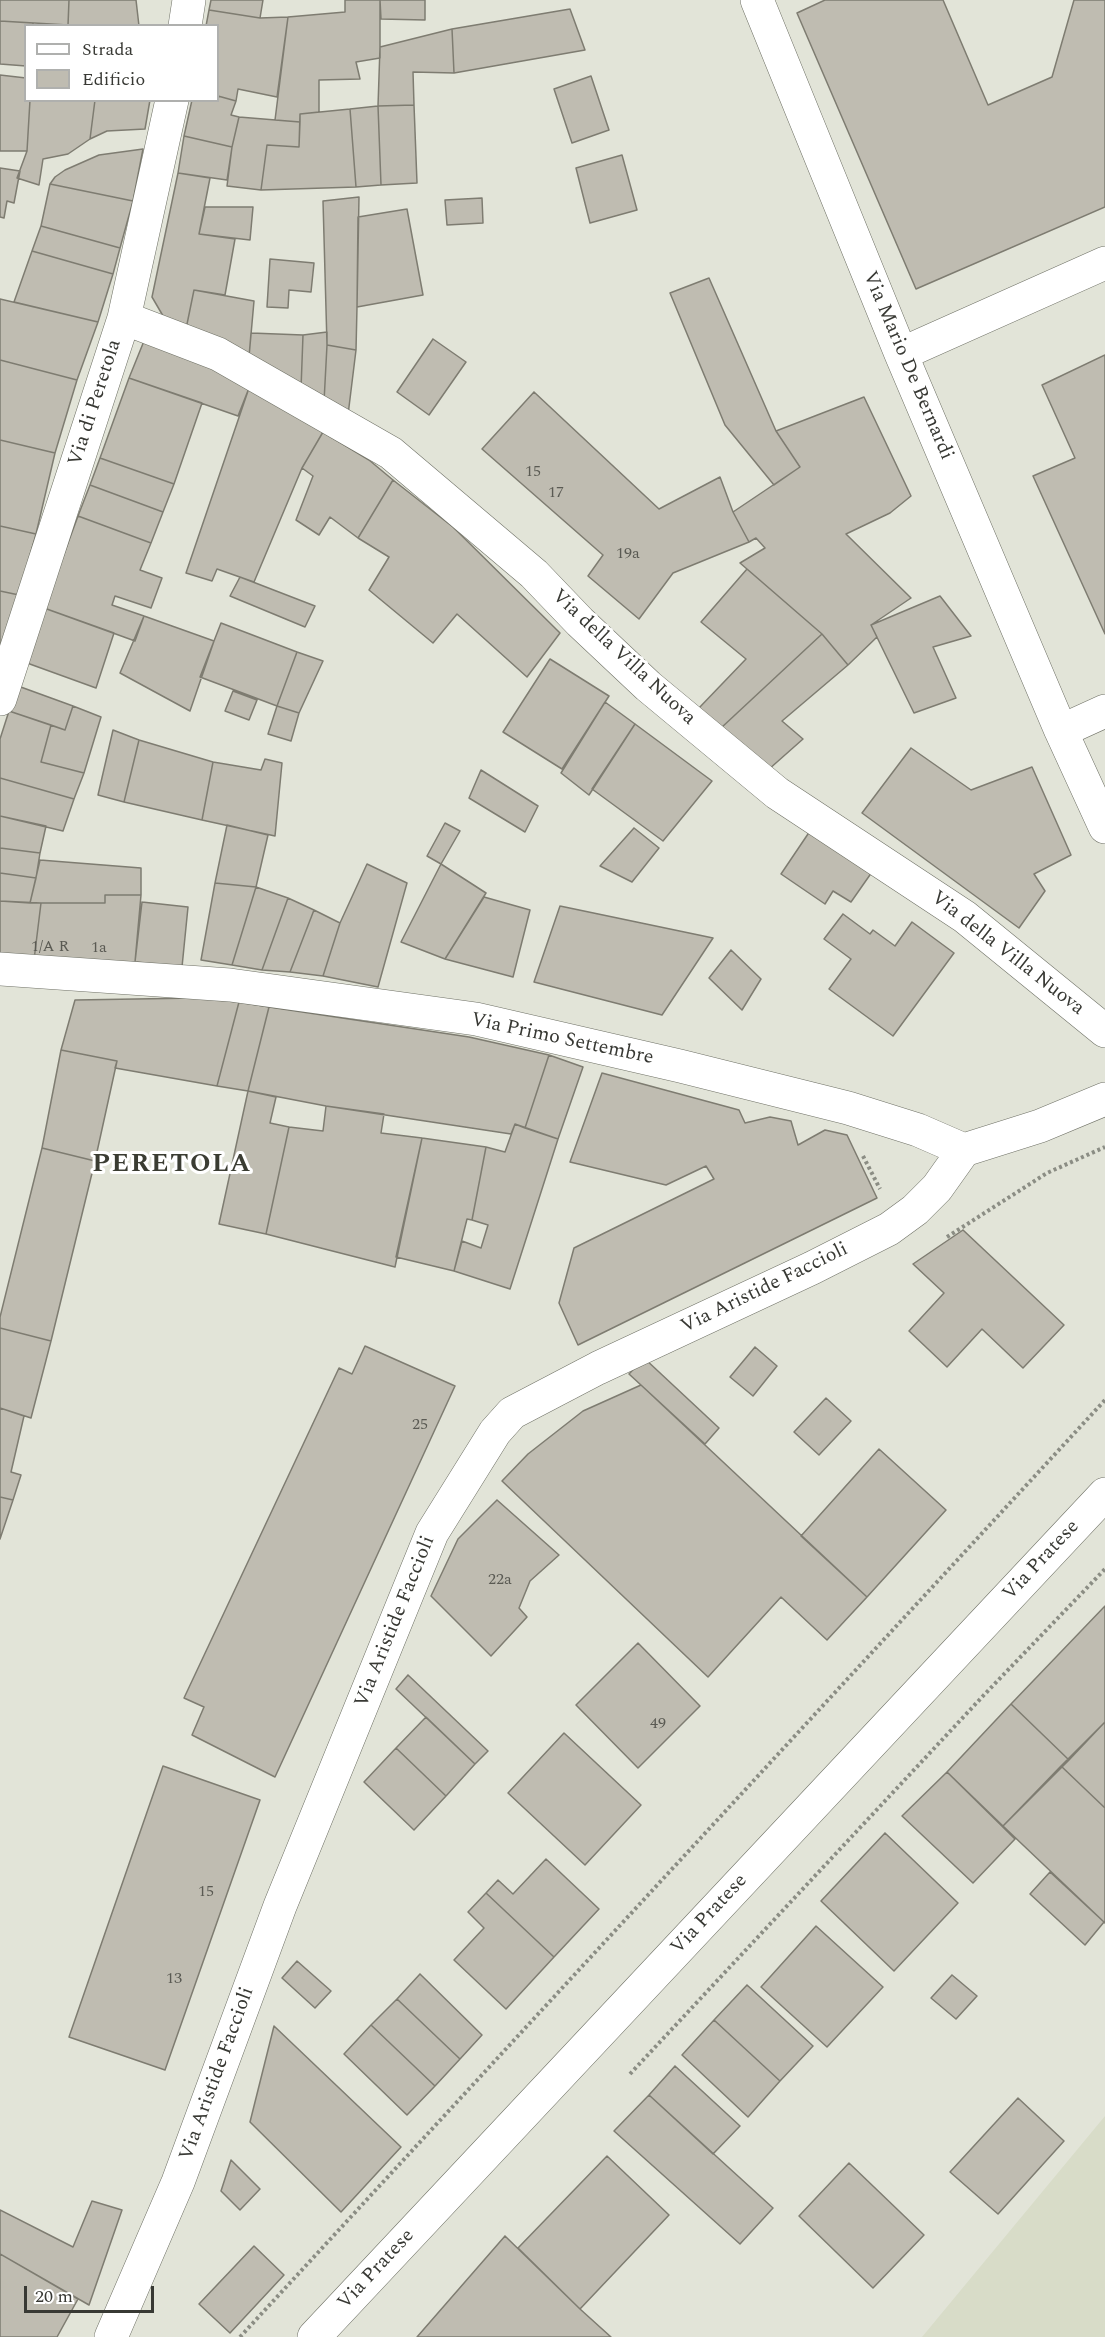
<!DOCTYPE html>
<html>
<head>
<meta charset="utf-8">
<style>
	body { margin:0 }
	#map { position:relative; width:1105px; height:2337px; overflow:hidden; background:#e2e4d8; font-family:Spectral,serif }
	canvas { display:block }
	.legend { position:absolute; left:24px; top:24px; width:195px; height:78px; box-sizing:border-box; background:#fff; border:2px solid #afb0ae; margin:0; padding:8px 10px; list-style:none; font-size:18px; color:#383934 }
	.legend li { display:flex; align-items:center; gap:12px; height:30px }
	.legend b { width:30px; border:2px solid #afb0ae }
	.scale { position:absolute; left:24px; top:2286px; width:130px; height:27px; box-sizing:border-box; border:3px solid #383934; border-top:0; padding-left:8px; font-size:18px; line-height:21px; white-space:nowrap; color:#383934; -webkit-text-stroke:4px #fff; paint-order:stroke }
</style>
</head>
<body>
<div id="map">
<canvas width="1105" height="2337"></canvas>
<ul class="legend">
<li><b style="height:8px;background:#fff"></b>Strada</li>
<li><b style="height:16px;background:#bfbcb1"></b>Edificio</li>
</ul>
<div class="scale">20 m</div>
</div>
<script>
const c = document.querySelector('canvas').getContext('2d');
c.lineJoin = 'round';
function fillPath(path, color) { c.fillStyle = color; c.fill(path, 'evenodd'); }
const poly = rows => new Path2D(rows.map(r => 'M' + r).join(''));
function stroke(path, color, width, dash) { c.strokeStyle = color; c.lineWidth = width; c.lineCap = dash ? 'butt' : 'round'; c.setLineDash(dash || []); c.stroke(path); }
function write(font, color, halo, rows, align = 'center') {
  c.font = font + ' Spectral,serif'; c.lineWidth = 6; c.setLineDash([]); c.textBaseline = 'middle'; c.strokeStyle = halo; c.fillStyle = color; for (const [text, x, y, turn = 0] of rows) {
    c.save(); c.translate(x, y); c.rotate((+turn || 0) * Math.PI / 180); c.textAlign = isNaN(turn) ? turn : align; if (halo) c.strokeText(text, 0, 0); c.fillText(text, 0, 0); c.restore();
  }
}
const built = poly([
	[1105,2116,1105,2337,922,2337]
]);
const building = poly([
	[0,0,69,0,68,25,0,21,0,0],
	[69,0,136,0,139,26,68,26,69,0],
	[211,0,263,0,260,18,209,10,211,0],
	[345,0,380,0,380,58,356,62,360,79,319,80,319,112,300,114,300,122,275,120,288,17,345,12,345,0],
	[380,0,425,0,425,20,381,19,380,0],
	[825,0,943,0,988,105,1052,77,1074,0,1105,0,1105,207,916,289,797,13,825,0],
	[570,9,585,50,454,73,452,29,570,9],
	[209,10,260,18,288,17,277,97,238,89,236,101,218,96,218,26,206,26,209,10],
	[0,21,33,23,33,26,26,26,26,66,0,64,0,21],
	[452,29,454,73,413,72,414,105,378,106,380,47,452,29],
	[0,75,26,78,26,100,30,100,27,151,0,151,0,75],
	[591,76,609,130,572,143,554,89,591,76],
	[218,96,236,101,231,115,239,117,232,147,184,136,192,100,218,100,218,96],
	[30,100,95,100,90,139,68,154,43,159,39,185,17,178,27,151,30,100],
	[95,100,150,100,145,129,107,131,90,139,95,100],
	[414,105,417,183,381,185,378,106,414,105],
	[378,106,381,185,356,187,350,109,378,106],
	[350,109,356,187,261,190,267,145,299,147,300,114,350,109],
	[239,117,300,122,299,147,267,145,261,190,227,186,232,147,239,117],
	[184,136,232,147,227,180,178,173,184,136],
	[143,149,133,201,50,184,55,177,65,170,99,155,143,149],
	[622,155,637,210,590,223,576,168,622,155],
	[0,168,20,171,14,203,7,201,4,218,0,217,0,168],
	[178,173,210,178,199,234,235,239,225,295,194,290,186,329,166,321,152,297,178,173],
	[50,184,133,201,120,248,41,226,50,184],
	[359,197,357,307,356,350,327,345,323,201,359,197],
	[482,198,483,223,447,225,445,200,482,198],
	[205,207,253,207,250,240,199,234,205,207],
	[407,209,423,295,357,307,358,217,407,209],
	[41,226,120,248,113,274,32,251,41,226],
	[32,251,113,274,98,322,14,302,32,251],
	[270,259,314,263,311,292,289,290,288,308,267,307,270,259],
	[709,278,776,431,800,467,774,485,725,425,670,293,709,278],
	[194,290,254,301,249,357,186,329,194,290],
	[0,299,98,322,77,380,0,360,0,299],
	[327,332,327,345,324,402,301,389,303,335,327,332],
	[251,333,303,335,301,389,249,357,251,333],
	[433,339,466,362,429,415,397,392,433,339],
	[144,341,209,364,249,388,238,416,129,378,144,341],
	[327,345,356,350,348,415,324,402,327,345],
	[1105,355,1105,634,1033,476,1075,458,1042,385,1105,355],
	[0,360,77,380,55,453,0,440,0,360],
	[129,378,202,403,174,484,100,458,129,378],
	[249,388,323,432,302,468,254,582,217,569,212,581,186,573,249,388],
	[534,392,659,509,720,477,733,512,749,542,673,573,639,619,588,576,603,555,482,449,534,392],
	[864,397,911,496,890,513,846,534,911,598,871,625,877,637,848,665,822,634,740,563,765,548,756,538,749,542,733,512,800,467,776,431,864,397],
	[323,432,369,460,393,480,358,538,330,517,319,535,296,520,313,476,302,468,323,432],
	[0,440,55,453,36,534,0,526,0,440],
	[100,458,174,484,163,512,90,485,100,458],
	[393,480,453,527,560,633,527,677,457,614,433,643,369,590,389,557,358,538,393,480],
	[90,485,163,512,151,543,78,516,90,485],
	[78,516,151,543,140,570,162,578,151,608,115,596,112,605,144,616,135,641,44,608,78,516],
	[0,526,36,534,19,595,0,591,0,526],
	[747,569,822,634,721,728,698,709,746,659,701,622,747,569],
	[240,577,315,606,305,627,230,596,240,577],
	[0,591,19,595,5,645,0,644,0,591],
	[940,596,971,636,933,647,956,698,914,713,871,625,940,596],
	[44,608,114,633,96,688,27,663,44,608],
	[144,616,214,641,190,711,120,673,144,616],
	[221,623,297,652,277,706,200,677,221,623],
	[822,634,848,665,782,721,803,739,768,770,721,728,822,634],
	[297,652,323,661,299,713,277,706,297,652],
	[550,659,609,696,562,769,503,732,550,659],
	[18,686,73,706,65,730,9,711,18,686],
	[233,691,257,700,249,720,225,711,233,691],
	[605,702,635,724,589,795,561,773,605,702],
	[73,706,101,717,84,773,41,762,51,725,65,730,73,706],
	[277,706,299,713,291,741,268,734,277,706],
	[9,711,51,725,41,762,84,773,74,799,0,778,0,739,9,711],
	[635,724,712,781,663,841,592,789,635,724],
	[113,730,139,740,124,802,98,795,113,730],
	[139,740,213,762,202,820,124,802,139,740],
	[911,748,971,790,1032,767,1071,855,1034,874,1045,891,1019,928,862,813,911,748],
	[265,759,282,763,275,836,202,820,213,762,261,770,265,759],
	[481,770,538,806,525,832,469,798,481,770],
	[0,778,74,799,63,831,0,816,0,778],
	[0,816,46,826,40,853,0,848,0,816],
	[445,823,460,831,441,864,427,856,445,823],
	[227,825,268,835,256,887,215,883,227,825],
	[634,828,659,848,632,882,600,866,634,828],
	[810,831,872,872,851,902,833,891,825,904,781,874,810,831],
	[0,848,40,853,36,878,0,873,0,848],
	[40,860,141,868,141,895,105,895,105,903,30,903,40,860],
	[367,864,407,883,378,987,323,976,340,923,367,864],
	[441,864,486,893,445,959,401,942,441,864],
	[0,873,36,878,30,903,0,901,0,873],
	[215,883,256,887,232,965,201,960,215,883],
	[256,887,288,898,262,970,232,965,256,887],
	[105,895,141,895,135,962,34,960,41,903,105,903,105,895],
	[484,897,530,910,513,977,445,959,484,897],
	[288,898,314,910,290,972,262,970,288,898],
	[0,901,41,903,34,960,0,959,0,901],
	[142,902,188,907,182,967,135,962,142,902],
	[560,906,713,938,662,1015,534,982,560,906],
	[314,910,340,923,323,976,290,972,314,910],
	[843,914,870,934,873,930,895,946,912,922,954,953,893,1036,829,989,851,959,824,939,843,914],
	[731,950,761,979,742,1010,709,978,731,950],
	[196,998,239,1002,217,1086,115,1068,117,1061,61,1050,75,1000,196,998],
	[239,1002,269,1007,248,1091,217,1086,239,1002],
	[269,1007,469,1037,549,1055,525,1128,515,1124,511,1134,326,1106,248,1091,269,1007],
	[61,1050,117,1061,95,1161,42,1148,61,1050],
	[549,1055,583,1067,558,1139,525,1128,549,1055],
	[602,1073,739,1110,745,1123,770,1117,791,1121,798,1145,825,1130,847,1135,877,1198,578,1345,559,1303,574,1248,714,1179,706,1166,666,1185,570,1162,602,1073],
	[248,1091,276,1097,270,1123,289,1127,266,1234,219,1224,248,1091],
	[326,1106,384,1114,381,1133,422,1138,395,1267,266,1234,289,1127,323,1131,326,1106],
	[515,1124,558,1139,510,1289,454,1271,462,1241,481,1248,488,1225,472,1220,486,1147,505,1152,515,1124],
	[422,1138,486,1147,472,1220,467,1219,454,1271,396,1257,422,1138],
	[42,1148,95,1161,51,1341,0,1328,0,1317,42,1148],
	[963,1230,1064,1325,1023,1368,982,1329,947,1367,909,1331,944,1293,913,1264,963,1230],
	[0,1328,51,1341,31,1418,0,1408,0,1328],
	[365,1346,455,1386,275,1777,192,1735,204,1707,184,1698,339,1368,352,1374,365,1346],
	[755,1347,777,1366,753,1396,730,1377,755,1347],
	[644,1358,719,1428,705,1444,629,1374,644,1358],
	[641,1385,867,1597,827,1640,781,1597,708,1677,502,1481,528,1454,583,1411,641,1385],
	[826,1398,851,1421,819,1455,794,1432,826,1398],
	[0,1408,24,1416,11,1472,21,1475,13,1500,0,1497,0,1408],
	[879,1449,946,1510,867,1597,801,1536,879,1449],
	[0,1497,13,1500,0,1539,0,1497],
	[497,1500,559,1555,530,1581,519,1608,527,1617,491,1656,431,1596,458,1539,497,1500],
	[1105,1606,1105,1722,1069,1760,1011,1704,1105,1606],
	[638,1643,700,1706,638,1768,576,1705,638,1643],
	[408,1675,488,1751,475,1764,396,1689,408,1675],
	[1011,1704,1069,1760,1003,1826,947,1772,1011,1704],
	[426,1717,475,1764,446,1796,396,1748,426,1717],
	[1105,1722,1105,1808,1061,1766,1105,1722],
	[564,1733,641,1805,585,1865,508,1793,564,1733],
	[396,1748,446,1796,414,1830,364,1782,396,1748],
	[163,1766,260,1800,165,2070,69,2037,163,1766],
	[1061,1766,1105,1808,1105,1923,1003,1826,1061,1766],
	[947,1772,1015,1839,973,1883,902,1816,947,1772],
	[885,1833,958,1903,894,1971,821,1901,885,1833],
	[546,1859,599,1909,554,1957,486,1893,498,1880,513,1894,546,1859],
	[1050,1872,1104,1922,1085,1945,1030,1894,1050,1872],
	[486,1893,554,1957,506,2009,454,1960,484,1928,468,1912,486,1893],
	[816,1926,883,1987,827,2047,761,1987,816,1926],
	[297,1961,331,1991,315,2008,282,1978,297,1961],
	[420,1974,482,2035,460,2059,397,1999,420,1974],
	[952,1975,977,1996,956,2019,931,1998,952,1975],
	[747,1985,813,2046,780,2081,714,2020,747,1985],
	[397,1999,460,2059,435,2086,371,2025,397,1999],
	[714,2020,780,2081,748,2117,682,2055,714,2020],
	[371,2025,435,2086,407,2115,344,2054,371,2025],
	[274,2026,401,2147,341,2212,250,2122,274,2026],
	[675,2066,740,2126,713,2154,649,2095,675,2066],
	[649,2095,773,2208,740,2244,614,2131,649,2095],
	[1018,2098,1064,2141,998,2214,950,2172,1018,2098],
	[607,2156,669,2215,580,2309,518,2248,607,2156],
	[231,2160,260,2189,240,2210,221,2191,231,2160],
	[849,2163,924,2235,873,2288,799,2216,849,2163],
	[92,2201,122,2210,89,2305,0,2254,0,2210,73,2247,92,2201],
	[505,2236,580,2309,611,2337,417,2337,505,2236],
	[254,2246,284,2275,230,2333,199,2304,254,2246],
	[0,2254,78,2299,57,2337,0,2337,0,2254]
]);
const path = poly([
	[863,1156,880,1189],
	[947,1237,1047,1173,1105,1147],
	[630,2074,983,1696,1105,1569],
	[240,2337,1105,1400]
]);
const minor = poly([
	[757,0,901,354,1061,731,1105,827],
	[185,26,189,0],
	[124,318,218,354,391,453,534,574,580,622,648,686,777,793,965,917,1105,1031],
	[901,354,1105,263],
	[0,699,124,318,172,100],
	[1061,731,1105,711],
	[0,969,230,985,476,1019,680,1066,848,1108,918,1130,964,1150,1040,1126,1105,1099],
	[111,2337,178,2182,280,1906,432,1533,495,1432,512,1413,598,1368,812,1268,889,1229,915,1210,937,1188,964,1150]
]);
const secondary = poly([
	[314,2337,1105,1494]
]);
const numberNames = [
	["15",533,473],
	["17",556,494],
	["19a",628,555],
	["1/A R",50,948],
	["1a",99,949],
	["25",420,1426],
	["22a",500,1581],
	["49",658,1725],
	["15",206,1893],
	["13",174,1980]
];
const streetNames = [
	["Via Mario De Bernardi",907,366,67],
	["Via di Peretola",96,403,-72],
	["Via della Villa Nuova",623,658,43],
	["Via della Villa Nuova",1007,954,38],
	["Via Primo Settembre",562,1040,12],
	["Via Aristide Faccioli",765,1289,-26],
	["Via Pratese",1042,1561,-47],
	["Via Aristide Faccioli",396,1622,-68],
	["Via Pratese",710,1915,-47],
	["Via Aristide Faccioli",218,2074,-70],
	["Via Pratese",377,2270,-47]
];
const districtNames = [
	["PERETOLA",172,1166]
];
fillPath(built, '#d8dcc8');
fillPath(building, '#bfbcb1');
stroke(building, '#7e7c71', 1.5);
stroke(minor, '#6f7166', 34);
stroke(secondary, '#6f7166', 34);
stroke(path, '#8b8d84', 4, [3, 3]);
stroke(minor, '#fff', 33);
stroke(secondary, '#fff', 33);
write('16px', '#5a5a53', null, numberNames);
write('20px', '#383934', '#fff', streetNames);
c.letterSpacing = '1.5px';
write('bold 26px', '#3a3c32', '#fff', districtNames);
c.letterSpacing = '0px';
</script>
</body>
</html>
